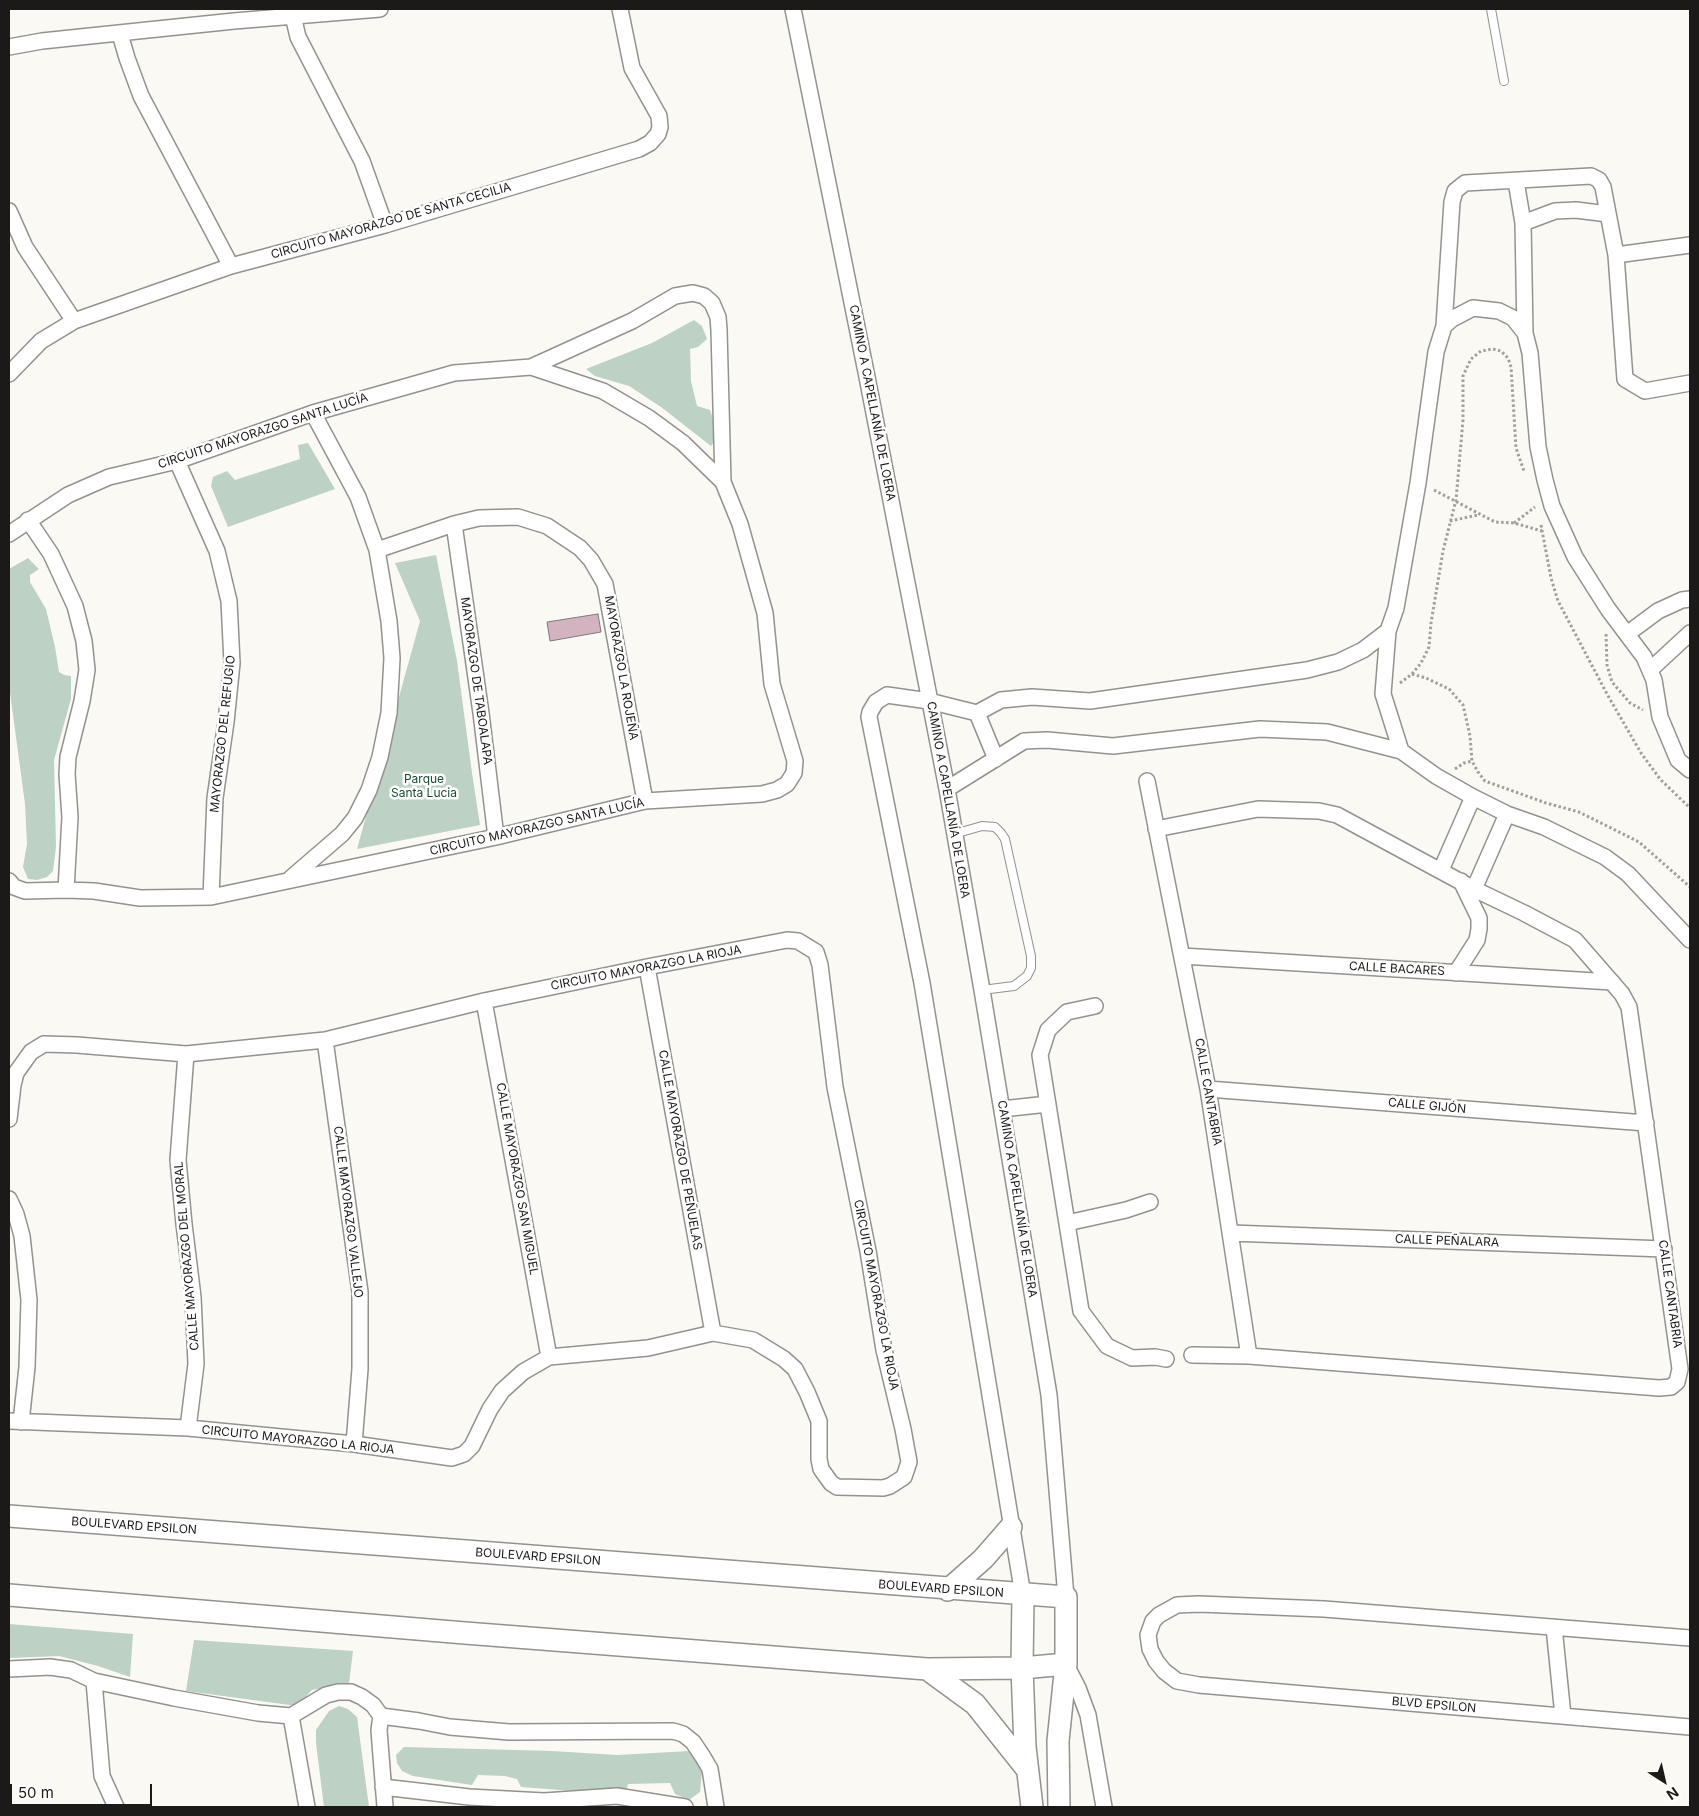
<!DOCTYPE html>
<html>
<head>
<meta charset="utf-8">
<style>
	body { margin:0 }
	#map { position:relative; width:1699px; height:1816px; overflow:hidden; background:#fbf9f4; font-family:Inter,sans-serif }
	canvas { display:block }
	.frame { position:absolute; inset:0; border:10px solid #1b1a18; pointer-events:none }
	.north { position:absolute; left:1639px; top:1756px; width:50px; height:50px; -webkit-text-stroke:4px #fff; paint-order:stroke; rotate:145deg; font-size:14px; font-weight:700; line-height:20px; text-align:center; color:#1b1a18 }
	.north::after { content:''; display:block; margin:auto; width:18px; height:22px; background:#1b1a18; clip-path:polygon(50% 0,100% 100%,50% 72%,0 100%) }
	.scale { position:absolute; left:10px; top:1784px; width:142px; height:22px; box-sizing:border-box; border:2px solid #1b1a18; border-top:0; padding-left:6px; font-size:15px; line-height:18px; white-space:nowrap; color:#1b1a18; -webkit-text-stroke:4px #fff; paint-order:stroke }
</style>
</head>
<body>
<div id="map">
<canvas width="1699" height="1816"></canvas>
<div class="frame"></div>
<div class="north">N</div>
<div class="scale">50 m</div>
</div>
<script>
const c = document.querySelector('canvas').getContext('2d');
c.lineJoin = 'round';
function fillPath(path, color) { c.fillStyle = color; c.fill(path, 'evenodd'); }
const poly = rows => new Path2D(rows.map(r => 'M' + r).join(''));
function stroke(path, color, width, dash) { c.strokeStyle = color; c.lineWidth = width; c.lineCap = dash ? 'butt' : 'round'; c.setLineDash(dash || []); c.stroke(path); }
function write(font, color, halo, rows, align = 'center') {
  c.font = font + ' Inter,sans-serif'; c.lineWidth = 5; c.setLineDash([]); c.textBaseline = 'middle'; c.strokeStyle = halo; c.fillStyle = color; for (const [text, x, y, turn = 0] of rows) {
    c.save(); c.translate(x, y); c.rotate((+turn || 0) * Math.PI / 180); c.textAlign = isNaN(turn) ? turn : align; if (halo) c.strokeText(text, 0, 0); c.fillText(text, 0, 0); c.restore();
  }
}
const green = poly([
	[694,320,702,326,707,339,698,347,690,349,691,381,697,406,710,410,714,422,715,441,711,446,661,407,629,386,595,376,586,369,652,343],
	[308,443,335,489,228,527,211,486,213,477,227,471,235,480,300,459,298,445],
	[436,555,457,661,472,773,480,825,357,849,420,621,395,563],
	[28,558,39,569,30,575,30,582,46,609,55,647,59,672,64,675,71,676,71,699,54,760,56,847,53,871,47,877,37,880,28,879,23,867,27,844,25,804,9,685,9,569],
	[9,1624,133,1634,130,1677,98,1666,59,1656,9,1658],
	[194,1640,353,1651,349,1683,312,1690,297,1706,186,1691],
	[339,1706,348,1709,357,1717,369,1807,324,1807,316,1743,316,1730,329,1711],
	[404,1747,552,1751,617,1755,690,1751,702,1771,700,1792,689,1800,675,1794,670,1783,628,1784,626,1792,587,1792,521,1787,517,1779,505,1776,478,1775,472,1785,413,1776,402,1771,397,1763,396,1755]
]);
const building = poly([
	[598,614,601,632,550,641,547,622,598,614]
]);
const path = poly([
	[1434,490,1495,522,1514,523,1542,531],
	[1450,521,1478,515],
	[1514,523,1535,507],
	[1541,525,1551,578,1558,601,1607,694,1641,753,1660,779,1690,808],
	[1606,634,1607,665,1612,682,1630,703,1643,710],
	[1412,674,1426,678,1449,689,1463,705,1470,736,1472,761,1478,772,1485,781,1546,803,1579,812,1639,842,1690,887],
	[1400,683,1412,674,1421,663,1429,647,1431,623,1443,551,1456,500,1463,420,1463,376,1471,359,1481,351,1493,349,1501,351,1508,358,1511,367,1516,448,1524,471],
	[1455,769,1464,763,1472,761]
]);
const lane = poly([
	[1491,9,1504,81],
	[954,834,982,826,995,827,1001,833,1005,839,1031,956,1031,968,1027,976,1014,986,982,990]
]);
const street = poly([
	[793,9,867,377,947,789,982,990,1049,1395,1066,1597],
	[293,16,298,37,362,161,385,225],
	[120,34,127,58,141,96,231,266],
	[9,47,42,41,234,21,380,9],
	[1516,181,1523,223,1525,333],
	[9,211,25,247,74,321],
	[1523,223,1555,211,1576,210,1608,214],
	[1616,255,1690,245],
	[1444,326,1452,202,1455,191,1465,183,1591,176,1599,180,1603,187,1616,255,1625,379,1645,391,1690,383],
	[531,367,603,391,649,418,683,443,723,482],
	[9,374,41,341,74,321,231,266,385,225,639,149,650,143,658,134,660,127,659,116,632,68,620,9],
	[177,461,217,551,229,601,232,663,226,722,215,798,211,897],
	[28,520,51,554,75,606,84,641,87,670,82,701,68,757,67,774,70,817,66,890],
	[454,524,481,713,496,837],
	[9,534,68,495,109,477,177,461,313,413,454,373,531,367,632,321,675,296,693,293,704,296,712,303,718,317,719,330,723,482,740,524,765,613,772,684,795,761,794,773,787,784,777,790,762,794,645,801,496,837,211,897,140,898,94,891,66,890,25,891,14,887,9,881],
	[377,550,454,524,479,518,518,517,547,526,580,548,591,560,605,584,645,801],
	[1627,634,1658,611,1682,600,1690,599],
	[1650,670,1690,633],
	[977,713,996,759],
	[1401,751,1383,694,1388,631,1396,608,1418,483,1436,352,1444,326,1452,319,1473,308,1499,311,1513,318,1525,333,1530,353,1538,447,1545,480,1552,506,1575,557,1608,609,1644,657,1654,680,1660,717,1678,760,1690,770],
	[1147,781,1208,1089,1249,1356],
	[947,789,1024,741,1047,740,1113,746,1260,729,1327,732,1401,751,1436,776,1473,797,1507,814,1544,827,1605,857,1628,874,1690,940],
	[1156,829,1258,809,1319,811,1337,815,1474,889,1524,913,1575,940,1622,994,1629,1007,1680,1369,1677,1382,1671,1387,1659,1388,1249,1356,1192,1355],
	[1441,870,1473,797],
	[291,878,342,834,355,818,369,790,380,757,389,713,392,658,389,621,377,550,358,497,313,413],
	[1474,889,1507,814],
	[1182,956,1612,982],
	[647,967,713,1333],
	[1456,973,1477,940,1479,929,1479,918,1461,881],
	[484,1001,549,1357],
	[1095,1006,1067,1012,1048,1030,1040,1055,1081,1311,1107,1346,1132,1358,1155,1357,1166,1359],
	[325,1040,360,1292,360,1369,354,1444],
	[186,1054,178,1160,184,1224,193,1297,196,1364,188,1428],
	[1208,1089,1646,1123],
	[1002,1109,1048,1104],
	[9,1119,13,1085,16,1073,31,1052,44,1044,77,1045,186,1054,325,1040,484,1001,647,967,787,940,798,941,816,952,820,965,835,1087,868,1251,884,1350,903,1429,909,1462,904,1477,890,1486,883,1488,837,1487,831,1483,821,1469,819,1459,819,1421,807,1392,795,1369,784,1359,753,1340,713,1333,648,1348,549,1357,523,1372,502,1391,490,1409,472,1446,464,1454,452,1458,354,1444,188,1428,9,1421],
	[9,1199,16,1214,22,1236,29,1300,27,1367,21,1422],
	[1067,1223,1126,1210,1150,1202],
	[1231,1233,1664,1249],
	[1023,1595,922,983,869,717,870,712,876,702,887,695,929,701,977,713,1001,700,1032,697,1090,701,1307,670,1338,662,1363,650,1388,631],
	[1554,1627,1563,1716],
	[1690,1638,1324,1609,1199,1604,1177,1605,1159,1615,1153,1621,1148,1635,1150,1649,1156,1661,1164,1671,1177,1681,1199,1685,1690,1727],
	[1066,1665,1078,1688,1088,1715,1104,1807],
	[9,1669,50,1667,71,1670,94,1681,174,1698,258,1713,291,1716,326,1695,338,1692,351,1692,362,1697,373,1705,381,1716,419,1721,450,1727,509,1732,673,1731,683,1734,693,1742,703,1757,710,1769,716,1807],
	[94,1681,102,1776,116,1807],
	[291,1716,307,1807],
	[381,1716,379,1730,385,1807],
	[383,1787,469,1797,544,1801,617,1796,685,1807]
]);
const secondary = poly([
	[9,1516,1066,1597,1066,1664,1058,1741,1059,1807],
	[948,1590,983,1559,1011,1527],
	[9,1595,465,1633,927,1669,1022,1668,1066,1664],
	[1023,1595,1022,1668,1025,1747,1032,1807],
	[927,1669,975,1704,1026,1768]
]);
const streetNames = [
	["CIRCUITO MAYORAZGO DE SANTA CECILIA",391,221,-16],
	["CAMINO A CAPELLANÍA DE LOERA",872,403,79],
	["CIRCUITO MAYORAZGO SANTA LUCÍA",263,431,-18],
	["MAYORAZGO LA ROJEÑA",621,668,80],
	["MAYORAZGO DE TABOALAPA",476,681,82],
	["MAYORAZGO DEL REFUGIO",223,734,-84],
	["CAMINO A CAPELLANÍA DE LOERA",948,800,80],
	["CIRCUITO MAYORAZGO SANTA LUCÍA",537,827,-13],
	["CIRCUITO MAYORAZGO LA RIOJA",646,968,-11],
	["CALLE BACARES",1397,969,3],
	["CALLE CANTABRIA",1208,1092,80],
	["CALLE GIJÓN",1427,1106,5],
	["CALLE MAYORAZGO DE PEÑUELAS",680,1150,80],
	["CALLE MAYORAZGO SAN MIGUEL",517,1179,80],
	["CAMINO A CAPELLANÍA DE LOERA",1017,1199,81],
	["CALLE MAYORAZGO VALLEJO",348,1212,83],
	["CALLE PEÑALARA",1447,1241,2],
	["CALLE MAYORAZGO DEL MORAL",187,1256,-95],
	["CALLE CANTABRIA",1670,1294,82],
	["CIRCUITO MAYORAZGO LA RIOJA",876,1295,79],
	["CIRCUITO MAYORAZGO LA RIOJA",298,1440,6],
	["BOULEVARD EPSILON",134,1526,4],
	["BOULEVARD EPSILON",538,1557,4],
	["BOULEVARD EPSILON",941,1589,4],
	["BLVD EPSILON",1434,1705,5]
];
const parkNames = [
	["Parque",424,779],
	["Santa Lucia",424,793]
];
fillPath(green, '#bdd1c5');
fillPath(building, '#d3b3c0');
stroke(building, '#7e797b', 1);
stroke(lane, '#94928e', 10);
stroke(street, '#94928e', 18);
stroke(secondary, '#94928e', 24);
stroke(path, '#a1a09c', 3, [2.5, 2.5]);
stroke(lane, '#fff', 8);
stroke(street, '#fff', 15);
stroke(secondary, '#fff', 21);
write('12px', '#1b1a18', '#fff', streetNames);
write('12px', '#154c33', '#fff', parkNames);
</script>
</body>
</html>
